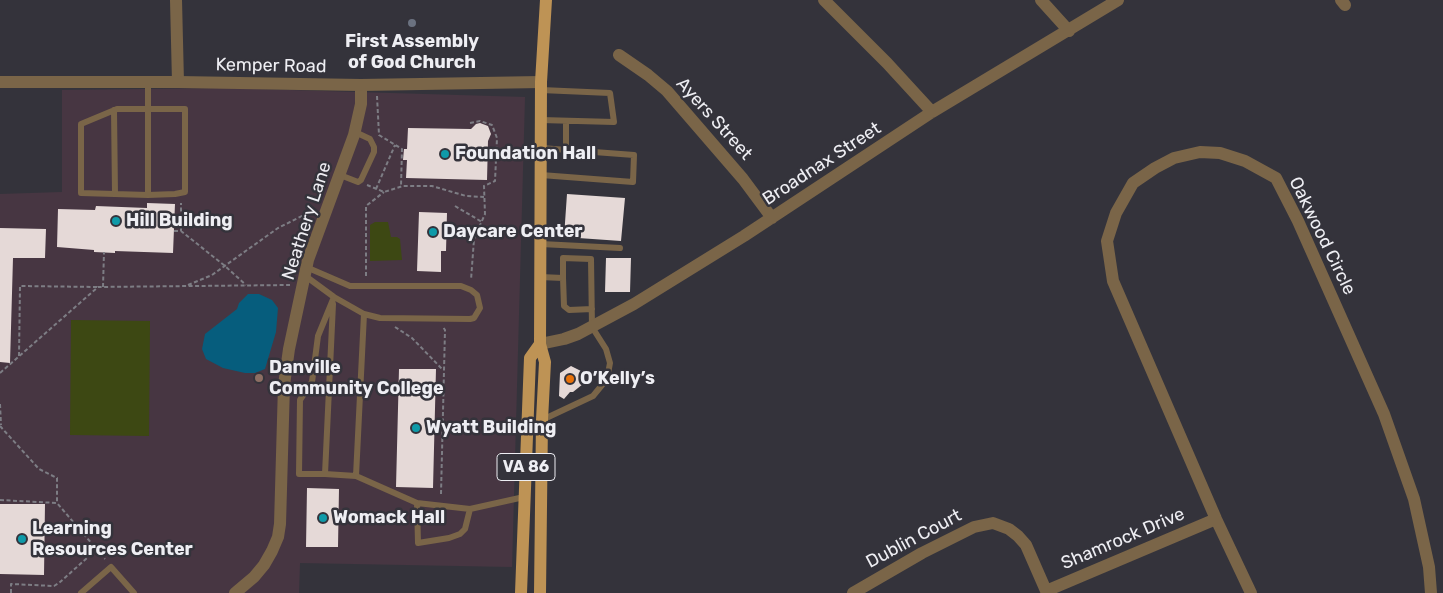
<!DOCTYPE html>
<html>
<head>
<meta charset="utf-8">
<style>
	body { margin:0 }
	canvas { display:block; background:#34333b }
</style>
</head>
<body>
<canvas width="1443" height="593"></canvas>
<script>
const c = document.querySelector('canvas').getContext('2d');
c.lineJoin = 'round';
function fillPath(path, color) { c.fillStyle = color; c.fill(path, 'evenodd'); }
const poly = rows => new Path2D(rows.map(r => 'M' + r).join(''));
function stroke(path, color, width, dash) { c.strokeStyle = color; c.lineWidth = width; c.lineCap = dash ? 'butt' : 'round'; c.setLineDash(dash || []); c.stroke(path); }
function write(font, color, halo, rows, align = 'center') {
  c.font = font + ' Rubik,sans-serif'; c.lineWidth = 5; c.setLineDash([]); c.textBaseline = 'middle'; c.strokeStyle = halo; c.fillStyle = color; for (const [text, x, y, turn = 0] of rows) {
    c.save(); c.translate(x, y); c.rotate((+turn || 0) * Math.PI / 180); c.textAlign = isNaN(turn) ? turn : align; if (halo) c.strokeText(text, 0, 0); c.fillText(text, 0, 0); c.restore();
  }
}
const education = poly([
	[223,88,525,97,512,567,300,563,299,593,0,593,0,194,62,192,62,90]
]);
const green = poly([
	[375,222,388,222,391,237,397,237,400,239,402,260,370,261,370,225],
	[71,320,150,321,149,436,70,435]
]);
const water = poly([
	[248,294,259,294,272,300,278,308,276,332,265,369,255,373,245,373,223,368,206,359,202,349,205,334,237,309,239,303]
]);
const building = poly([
	[480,123,488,126,491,134,488,141,487,180,406,178,407,160,403,160,404,149,407,149,408,128,471,129,476,124],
	[567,194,625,198,621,241,564,237],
	[147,203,175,204,173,253,115,251,115,253,94,252,94,250,57,247,58,209,95,210,96,206,147,208],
	[419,212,447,213,446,251,441,251,441,272,417,271],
	[0,228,46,229,45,258,13,258,10,363,0,362],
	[606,258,631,258,630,292,605,292],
	[571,366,581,371,583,384,573,392,570,392,564,399,559,396,560,373],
	[399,369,436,369,433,488,396,487],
	[307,488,339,489,338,547,306,547],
	[0,504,45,504,44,575,0,574]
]);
const path = poly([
	[377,96,379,135,402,149,401,186],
	[470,123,480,121,492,125,497,138,495,181,484,186,485,214,474,239,471,280],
	[367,185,384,192,403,186,432,186,466,196,484,197],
	[376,189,395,145],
	[455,206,482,222],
	[174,231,181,231,225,266,246,285],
	[181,231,181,203],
	[366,276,366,206,384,192],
	[188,285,212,275,278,228,312,211],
	[103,287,104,252],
	[395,327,412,338,443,370],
	[19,356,20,286,97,287],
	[0,373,98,287,290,285],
	[0,404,1,425],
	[0,426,39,469,57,478,57,503],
	[441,494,445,330,443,327],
	[0,500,57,503,105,559],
	[11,593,11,584,54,586,59,583,96,550]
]);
const service = poly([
	[148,82,148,195,175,194,185,192,185,109,117,109,81,124,81,193,148,195],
	[114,110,115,194],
	[541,120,614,122,610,93,541,90],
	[566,149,566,121],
	[340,175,358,182,361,180,374,152,374,147,370,139,355,132],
	[541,175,633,182,634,155,541,148],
	[541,244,620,248],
	[304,275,334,297,364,314,380,318,470,319,474,318,480,308,477,295,471,290,461,286,350,286,306,267],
	[540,277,563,278,563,258,591,259,592,327,606,349,610,363,607,379,593,396,542,420],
	[563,278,564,306,569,310,592,309],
	[333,304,325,474,356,476],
	[364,314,356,476,417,503],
	[325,474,299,474,300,400,312,382,318,336,334,297],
	[470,509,465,529,460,534,449,538,418,543,417,503,470,509,524,497],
	[81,593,111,567,134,593]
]);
const minor = poly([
	[176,0,178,82],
	[824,0,887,63,932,112],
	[1041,0,1069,31],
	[1341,0,1345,5],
	[619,55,648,75,667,91,743,179,772,218],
	[540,344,564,339,578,334,634,304,744,236,932,112,1118,0],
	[1046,591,1216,519],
	[235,593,254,577,264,565,272,551,278,537,280,524,284,385,289,349,308,260,354,135,361,104,361,85],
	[853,593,922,553,974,527,993,523,1009,529,1018,536,1026,545,1047,593],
	[1251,593,1216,519,1113,281,1107,241,1116,213,1133,183,1155,168,1174,158,1200,152,1220,153,1245,161,1276,178,1298,221,1384,414,1414,499,1429,567,1431,593]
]);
const tertiary = poly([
	[0,82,178,82,361,85,541,82]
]);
const primary = poly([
	[521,593,530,358,540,344],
	[540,593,542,420,545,362,540,344,541,82,546,0]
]);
const markers = [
	[412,23,5,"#6b7280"],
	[445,154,5,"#0f9aa8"],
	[116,221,5,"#0f9aa8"],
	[433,232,5,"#0f9aa8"],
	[259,378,5,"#8d6e63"],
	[570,379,5,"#e8710a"],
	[416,428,5,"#0f9aa8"],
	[323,518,5,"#0f9aa8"],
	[22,539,5,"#0f9aa8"]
];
const shields = [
	[526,467,58]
];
const shieldNames = [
	["VA 86",526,467]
];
const poiNames = [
	["First Assembly",412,42,"center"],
	["of God Church",412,63,"center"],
	["Foundation Hall",455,154],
	["Hill Building",126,221],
	["Daycare Center",443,232],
	["Danville",269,368],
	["Community College",269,389],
	["O’Kelly’s",580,379],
	["Wyatt Building",426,428],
	["Womack Hall",333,518],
	["Learning",32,529],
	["Resources Center",32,550]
];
const streetNames = [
	["Kemper Road",271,66,1],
	["Ayers Street",714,119,48],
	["Broadnax Street",822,164,-33],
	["Neathery Lane",307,221,-72],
	["Oakwood Circle",1322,236,64],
	["Dublin Court",914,539,-28],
	["Shamrock Drive",1123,539,-23]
];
fillPath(education, '#473642');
fillPath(green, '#3d4813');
fillPath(water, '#065d7d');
fillPath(building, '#e5d9d7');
stroke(path, '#7d7d84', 2, [4, 2.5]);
stroke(service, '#7a6548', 6);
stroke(minor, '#7a6548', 12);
stroke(tertiary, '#7a6548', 12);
stroke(primary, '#be9355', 12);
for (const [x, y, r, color] of markers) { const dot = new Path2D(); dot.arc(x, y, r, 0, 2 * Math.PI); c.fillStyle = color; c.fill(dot); stroke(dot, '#34333b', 2); }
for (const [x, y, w] of shields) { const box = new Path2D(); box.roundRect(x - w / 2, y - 13.5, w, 27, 4); c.fillStyle = '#34333b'; c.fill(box); stroke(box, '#eeeef3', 1); }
write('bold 16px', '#eeeef3', null, shieldNames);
write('bold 18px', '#eeeef3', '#34333b', poiNames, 'left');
write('18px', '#eeeef3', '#34333b', streetNames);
</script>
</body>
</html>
